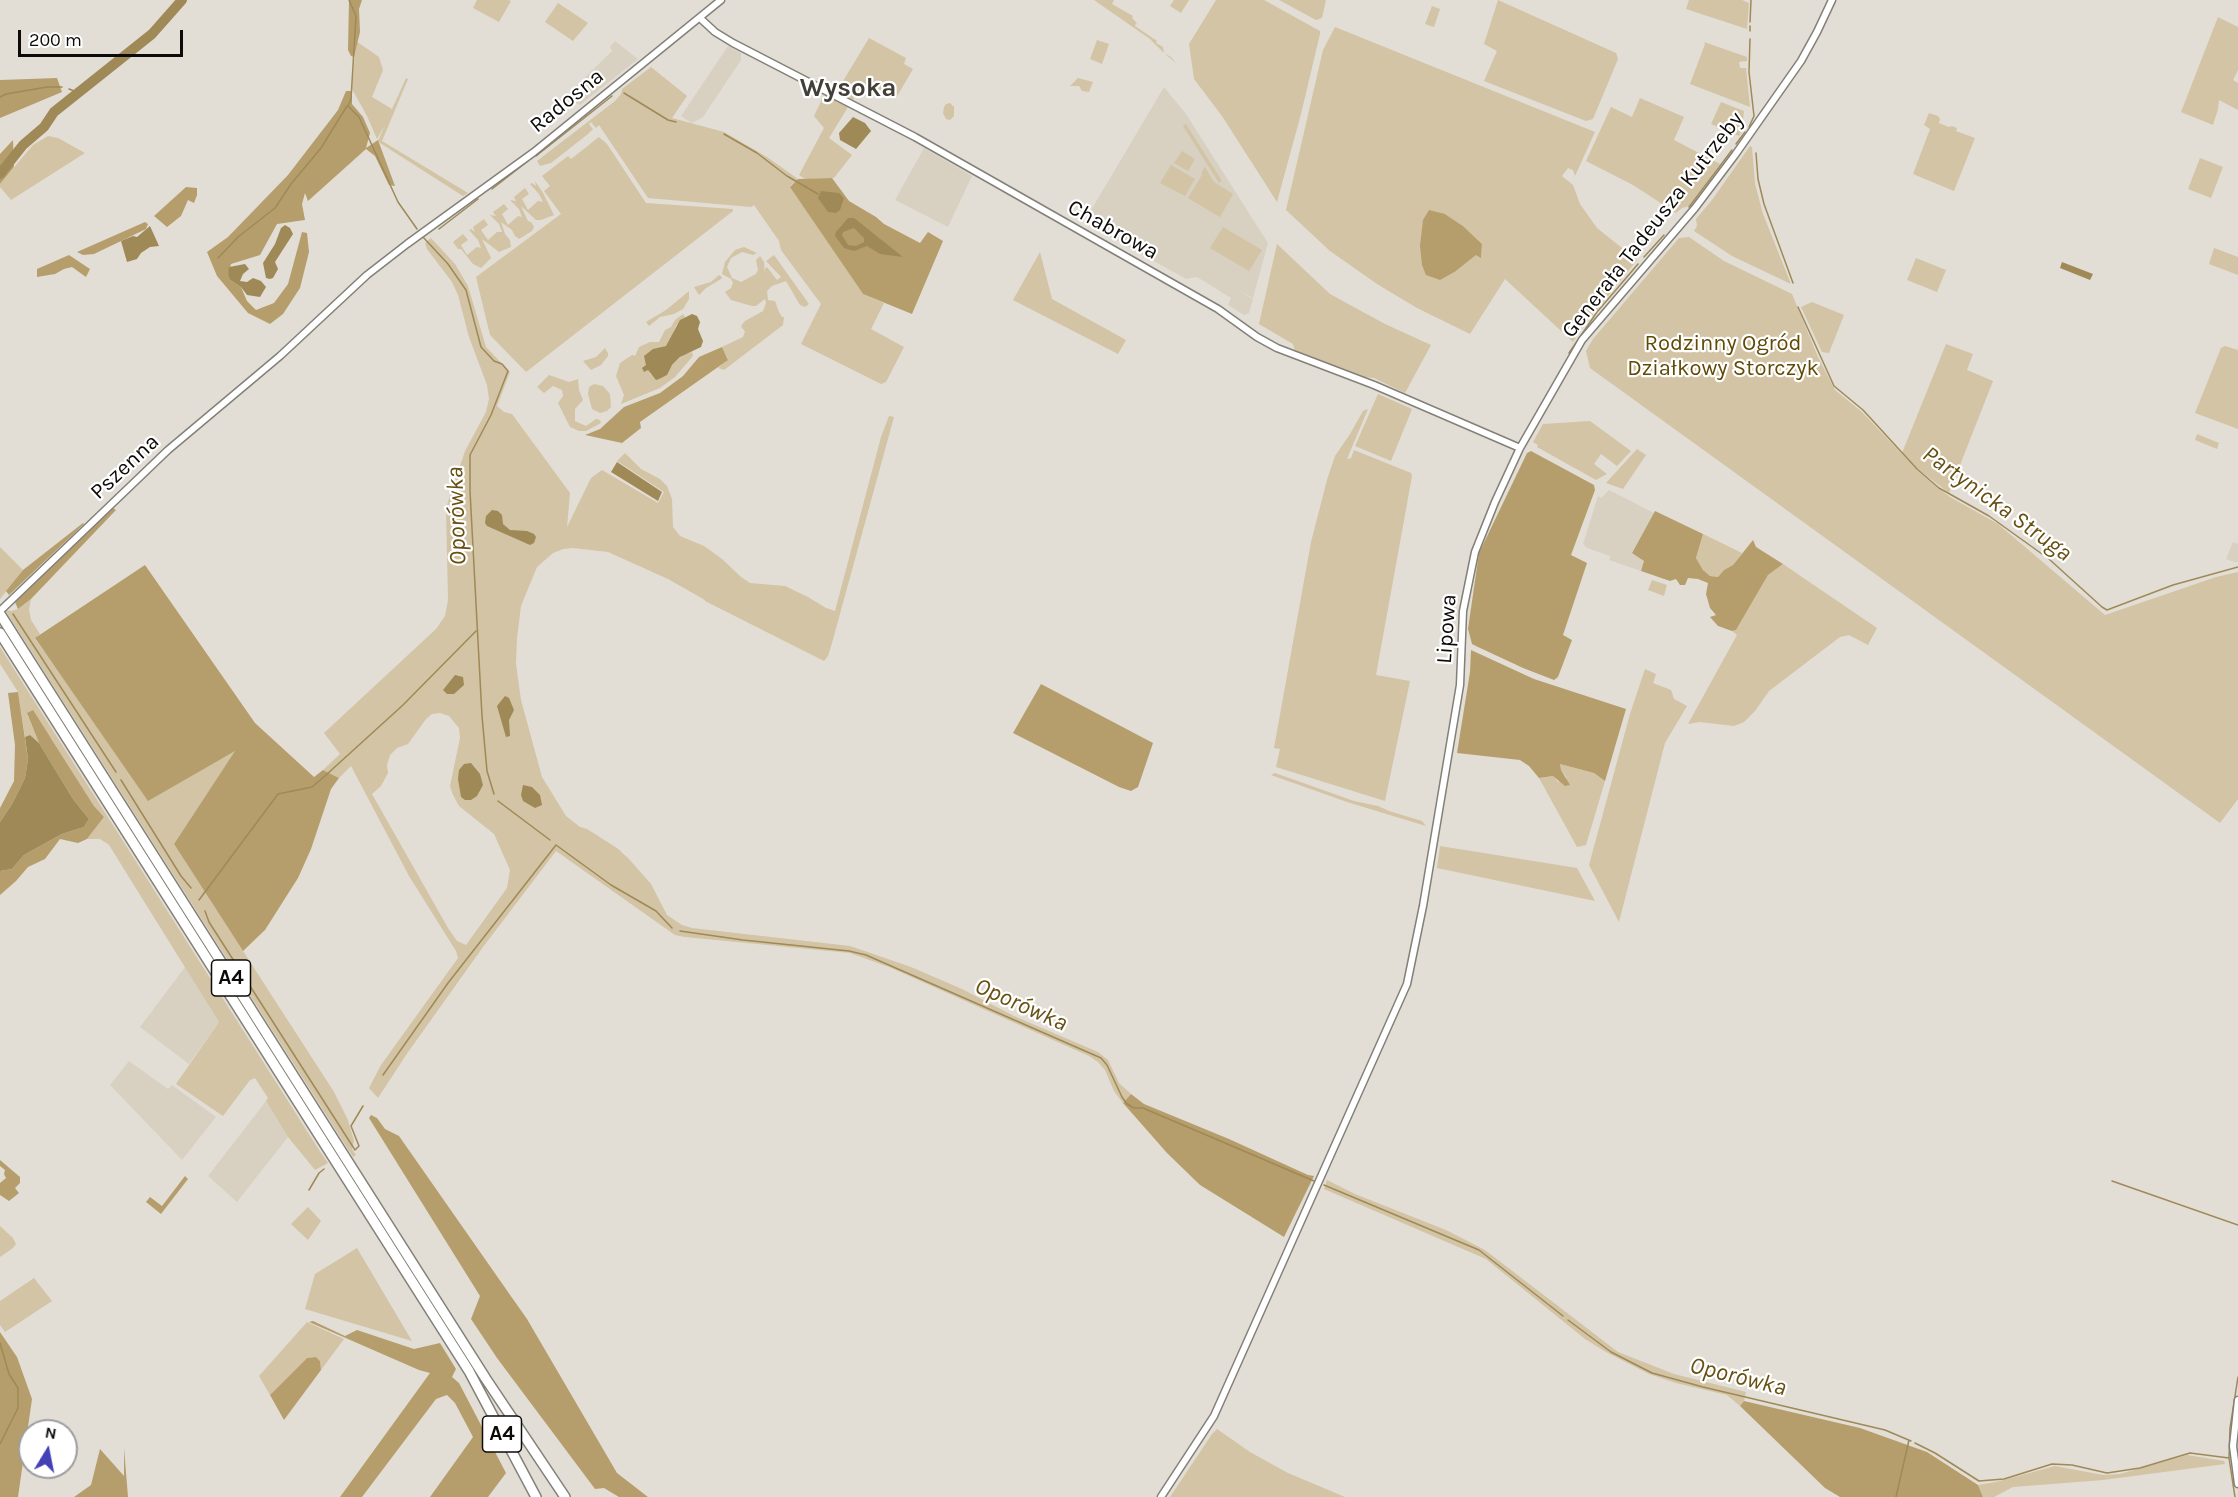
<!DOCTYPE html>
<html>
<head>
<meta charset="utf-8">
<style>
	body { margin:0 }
	#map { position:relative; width:2238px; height:1497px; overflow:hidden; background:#e2ded6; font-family:Karla,sans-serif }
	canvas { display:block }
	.north { position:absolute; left:18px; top:1419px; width:60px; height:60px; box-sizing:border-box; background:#fff; border:2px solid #9e9d9d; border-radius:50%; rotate:10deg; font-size:16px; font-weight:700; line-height:24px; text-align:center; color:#0d0b09 }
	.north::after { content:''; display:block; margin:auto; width:21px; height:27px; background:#4441b6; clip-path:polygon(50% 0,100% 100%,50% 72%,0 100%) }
	.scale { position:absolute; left:18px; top:30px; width:165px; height:27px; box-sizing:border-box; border:3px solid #0d0b09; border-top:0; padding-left:8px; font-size:18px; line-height:21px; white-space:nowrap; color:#0d0b09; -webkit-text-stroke:4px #fff; paint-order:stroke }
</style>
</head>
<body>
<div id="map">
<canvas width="2238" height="1497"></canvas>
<div class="north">N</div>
<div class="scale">200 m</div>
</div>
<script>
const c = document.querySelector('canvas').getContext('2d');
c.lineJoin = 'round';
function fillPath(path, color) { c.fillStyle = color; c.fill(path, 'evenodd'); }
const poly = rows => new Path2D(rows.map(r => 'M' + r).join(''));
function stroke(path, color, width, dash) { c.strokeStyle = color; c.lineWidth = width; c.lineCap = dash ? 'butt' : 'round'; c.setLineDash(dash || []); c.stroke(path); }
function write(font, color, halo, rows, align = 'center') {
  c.font = font + ' Karla,sans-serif'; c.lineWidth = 4.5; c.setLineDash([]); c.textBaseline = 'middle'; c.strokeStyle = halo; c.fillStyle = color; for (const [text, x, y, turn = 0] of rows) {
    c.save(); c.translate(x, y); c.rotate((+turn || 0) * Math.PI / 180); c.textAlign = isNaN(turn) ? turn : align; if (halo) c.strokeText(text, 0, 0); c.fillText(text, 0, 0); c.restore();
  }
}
const built = poly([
	[615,41,638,59,580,105,565,97,612,51,610,47],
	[728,46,741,53,741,60,703,117,692,123,681,116],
	[1164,87,1186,114,1268,243,1253,298,1238,290,1253,299,1249,313,1244,315,1228,305,1231,298,1197,277,1186,279,1084,222],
	[924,148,972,176,948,227,895,200],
	[1609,490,1654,513,1632,552,1645,561,1641,571,1609,560,1610,556,1587,548,1583,544,1598,496,1601,498],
	[2233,542,2238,544,2238,562,2234,562,2226,559],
	[185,967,219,1022,189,1064,140,1027],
	[129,1061,168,1089,172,1085,216,1117,182,1160,110,1085],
	[266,1101,288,1137,237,1202,208,1176]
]);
const green = poly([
	[477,0,508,0,511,1,499,22,473,8],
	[1094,0,1114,0,1112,4,1133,16,1132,18,1138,24,1136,23,1135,26,1157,41,1156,43,1163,47,1164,53,1171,57,1176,63,1163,52,1150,39],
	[1174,0,1189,0,1181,13,1170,6],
	[1216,0,1264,0,1320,31,1320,34,1301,114,1277,202,1222,116,1194,79,1189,44],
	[1279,0,1326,0,1322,18,1316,20],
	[1498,0,1616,53,1618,59,1593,119,1586,121,1484,81,1497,51,1484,44],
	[1689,0,1742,0,1749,3,1747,29,1686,9],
	[558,3,588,23,573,41,545,22],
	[1432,6,1440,9,1434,27,1425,24],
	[2218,17,2238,27,2238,70,2233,80,2238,83,2238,110,2219,100,2218,109,2213,125,2181,112],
	[1335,27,1595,132,1575,176,1573,170,1568,168,1562,176,1573,185,1580,204,1597,228,1637,260,1584,326,1573,342,1505,279,1470,334,1417,308,1377,284,1330,251,1286,210,1323,50],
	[1445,214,1463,226,1482,244,1481,258,1477,254,1456,271],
	[869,38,906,58,904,64,913,69,896,98,875,87,873,90,862,84,853,100,837,91],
	[1097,40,1109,44,1102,64,1090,59],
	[356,41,379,57,383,70,372,97,392,109,406,78,408,79,382,141,468,193,463,196,380,143,378,141,385,125,377,139,367,116,352,89],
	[1704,42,1747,57,1747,61,1739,62,1740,68,1746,68,1750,107,1690,84,1705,44],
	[651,67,687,96,672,118,724,132,767,157,798,179,790,186,863,294,884,303,871,329,904,347,886,382,881,384,801,344,821,304,781,250,779,241,754,205,751,207,648,198,599,125,596,128,591,122,589,124,593,129,588,134,551,163,540,166,537,161,615,101,621,94,622,89],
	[1078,78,1093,82,1089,92,1082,91,1079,86,1070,86],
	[824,95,848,107,829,138,852,155,834,178,805,179,799,175,824,128,814,116],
	[1640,98,1684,117,1674,140,1720,164,1689,206,1682,208,1676,213,1633,185,1586,161,1611,107,1632,117],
	[1721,102,1744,111,1742,130,1739,136,1711,124],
	[950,103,954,107,954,116,950,120,946,119,943,113,944,107,946,104],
	[1929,113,1938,116,1940,119,1939,123,1949,127,1952,126,1957,128,1956,131,1975,138,1954,191,1913,174,1930,129,1924,125],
	[1186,124,1222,181,1219,183,1183,126],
	[48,136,58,138,85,153,11,200,0,187,0,184,33,145],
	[599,137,607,144,646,203,733,209,733,211,526,372,490,335,476,277,561,214,544,191,550,186,542,176,568,156,571,159],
	[1750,146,1752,147,1755,184,1763,214,1791,284,1732,256,1694,231,1697,226,1696,219,1712,200],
	[1182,151,1195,159,1188,171,1174,163],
	[2200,158,2223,167,2211,198,2188,189],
	[1171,165,1195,179,1185,196,1160,183],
	[1205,167,1214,182,1233,194,1220,217,1188,198,1202,175,1204,176,1201,174],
	[535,181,543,193,554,215,541,220,536,220,521,206,528,221,531,222,534,227,532,231,519,239,515,236,512,230,501,222,505,234,510,240,511,247,499,252,482,239,491,258,481,268,473,264,461,249,458,249,453,242,463,234,468,240,461,245,467,255,477,247,481,248,478,240,469,230,471,229,475,232,473,227,484,219,488,225,481,230,488,240,497,232,502,232,499,224,490,215,496,216,493,212,504,204,508,209,502,214,508,225,518,216,522,217,519,209,510,200,516,201,514,197,525,188,529,194,522,199,528,210,538,201,543,202,539,194,530,184,532,183,536,186],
	[1223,227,1262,250,1249,271,1210,248],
	[1689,237,1724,261,1792,294,1818,357,1835,390,1862,412,1917,470,1933,484,1950,497,1998,524,2105,615,2216,577,2238,572,2238,799,2220,823,1590,368,1586,351,1593,339,1679,238],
	[431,238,455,264,468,286,486,347,510,372,497,406,504,412,512,414,570,493,567,527,591,478,602,470,658,503,664,492,617,461,625,453,641,469,660,479,667,486,672,499,673,527,680,536,704,546,722,559,741,577,750,583,785,586,808,597,826,608,835,611,881,437,889,416,894,417,832,643,828,656,824,661,705,601,705,600,668,579,608,552,573,548,563,549,553,553,537,567,521,606,517,638,516,664,521,700,542,777,566,816,580,827,587,829,617,848,629,859,651,884,667,915,682,925,692,928,850,946,911,967,962,989,1014,1016,1098,1052,1108,1060,1119,1083,1131,1094,1123,1103,1114,1091,1105,1070,1098,1062,1089,1056,889,967,850,953,685,937,675,935,556,851,483,947,406,1055,378,1098,369,1088,381,1065,458,958,456,951,409,876,351,766,339,778,323,770,340,754,324,733,436,629,445,616,448,600,446,508,465,451,486,412,489,399,487,385,469,337,458,295,452,282,427,249,425,243],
	[440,713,449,716,459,728,460,738,450,786,453,795,459,806,494,834,510,870,507,888,466,945,457,941,448,928,372,794,381,786,388,773,387,765,390,755,397,748,408,744,426,719,432,714],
	[1277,244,1330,294,1385,324,1431,345,1405,393,1374,378,1364,377,1295,351,1293,344,1259,324],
	[744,247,757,253,753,255,742,252,731,258,727,267,732,278,741,282,756,274,758,270,756,260,760,256,764,262,765,275,765,269,767,267,777,280,781,277,766,261,774,255,809,304,805,307,800,305,786,281,772,286,767,291,768,300,775,301,779,312,782,317,784,317,783,325,724,370,718,368,728,359,722,347,743,337,745,332,741,326,745,321,763,311,766,303,765,299,756,306,752,306,731,300,725,292,731,288,733,283,731,279,722,274,725,262,735,250],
	[2214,248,2238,257,2238,275,2209,264],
	[1040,252,1052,299,1126,340,1118,354,1013,300],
	[1916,258,1946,270,1937,292,1907,280],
	[719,275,722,277,721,279,706,288,699,295,694,287,711,282],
	[689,291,689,299,683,309,674,314,660,317,649,326,646,322,666,310],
	[1812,302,1844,315,1829,353,1822,352,1801,307],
	[683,314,685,317,676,326,669,343,666,346,655,349,648,370,651,375,672,365,684,354,692,352,693,356,675,377,660,388,621,404,624,395,616,376,620,363,632,355,635,356,639,347,650,342,659,342,665,330,671,327,675,320],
	[1946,344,1973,354,1967,370,1993,381,1949,493,1918,469,1902,453],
	[2225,346,2238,350,2238,429,2195,413,2221,348],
	[605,348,608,353,608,356,601,365,591,370,583,361,596,357],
	[549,375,569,382,578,379,579,390,583,400,575,409,575,421,586,426,596,419,600,420,601,423,586,431,579,431,570,427,558,403,563,396,562,390,553,386,544,393,537,387],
	[594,384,603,386,610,394,611,407,607,411,600,413,592,409,588,394,589,387],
	[1378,394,1412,409,1391,461,1355,446],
	[1368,409,1347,459,1351,458,1354,450,1411,473,1412,476,1376,675,1410,681,1385,801,1276,767,1280,749,1274,748,1311,542,1327,480,1335,456,1350,434,1363,411],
	[1590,421,1631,451,1617,466,1601,454,1594,464,1607,474,1596,480,1537,447,1538,445,1533,442,1543,424],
	[2197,434,2219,443,2217,449,2195,440],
	[1637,449,1646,455,1623,489,1606,483],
	[1703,534,1742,553,1733,565,1724,570,1718,577,1710,576,1703,570,1696,558],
	[0,547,23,570,0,599],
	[1783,564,1877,628,1868,645,1849,635,1840,637,1769,691,1755,711,1744,722,1734,726,1700,722,1688,724,1737,635,1732,631,1736,630,1768,575],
	[1652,580,1667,585,1664,596,1648,590],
	[31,599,29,610,31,620,40,634,35,639,86,710,236,750,174,844,334,1092,348,1120,354,1141,352,1149,356,1155,353,1157,5,610,11,611,18,609],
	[0,647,319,1150,328,1163,315,1170,288,1137,266,1101,268,1098,255,1078,250,1080,223,1116,176,1084,219,1022,109,845,100,839,87,839,104,817,94,806,51,738,27,714,39,743,30,735,25,737,18,692,0,664],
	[1645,669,1656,674,1653,683,1671,690,1674,699,1687,706,1665,743,1619,922,1589,865,1630,714],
	[1560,764,1594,773,1605,781,1586,845,1577,847,1539,778,1554,776,1558,782,1567,778,1561,770],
	[1275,773,1354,801,1378,806,1389,811,1422,821,1426,826,1347,802,1271,775],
	[1440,846,1577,868,1595,901,1437,868],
	[1327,1180,1355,1194,1446,1230,1485,1250,1618,1352,1674,1374,1746,1392,1744,1401,1740,1406,1727,1395,1676,1383,1649,1374,1606,1352,1585,1339,1486,1259,1324,1189],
	[308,1207,321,1221,308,1240,291,1224],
	[0,1226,13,1238,16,1244,13,1248,0,1257],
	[357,1248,412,1341,305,1309,315,1274],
	[34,1278,52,1301,5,1332,0,1325,0,1301],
	[307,1322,344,1339,321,1370,320,1361,316,1357,307,1358,270,1395,259,1376],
	[1217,1429,1250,1452,1288,1473,1345,1497,1170,1497,1212,1434],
	[2187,1455,2224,1461,2225,1464,2103,1480,2013,1487,1994,1497,1983,1497,1978,1485,1996,1482,2055,1466,2103,1475,2120,1474]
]);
const forest = poly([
	[349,0,362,0,359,9,360,32,354,57,351,56,348,50],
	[57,78,62,92,0,118,0,80],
	[346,91,352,91,352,104,363,117,370,133,366,148,378,140,395,186,389,185,375,156,366,149,308,201,305,193,302,204,305,220,277,224,260,255,231,264,228,275,230,280,241,287,247,301,256,310,274,303,288,284,302,232,307,233,309,252,300,288,283,314,270,324,248,313,217,276,207,252,228,237,288,175,338,110],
	[13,140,14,167,0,184,0,154],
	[832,178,849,201,876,217,884,224,920,243,928,232,943,241,912,314,863,294,790,187,798,179],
	[186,187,197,188,197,195,194,203,188,200,181,216,167,227,154,216],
	[1429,210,1445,214,1463,226,1482,244,1481,258,1476,255,1456,271,1440,280,1426,275,1422,265,1420,246,1423,220],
	[145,222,148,224,146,229,94,254,83,255,77,252],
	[69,255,90,269,86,277,72,267,64,269,55,274,37,277,37,269],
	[722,347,728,360,640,422,641,428,622,443,585,435,600,429,624,407,660,393,683,376,699,357],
	[1531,451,1594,485,1595,490,1571,555,1587,563,1563,635,1572,640,1558,677,1554,680,1523,668,1478,647,1472,644,1468,629,1479,553,1527,453],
	[113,508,116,510,31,599,18,609,15,602],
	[1655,511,1703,534,1696,558,1703,570,1710,576,1718,577,1724,570,1733,565,1753,540,1756,547,1783,564,1768,575,1736,630,1732,631,1718,626,1710,617,1716,615,1710,608,1706,594,1708,583,1698,579,1688,578,1685,585,1680,585,1676,579,1670,581,1641,571,1644,561,1632,553],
	[83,523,84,524,9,595,6,591,23,570],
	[145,565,255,723,314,777,323,770,339,778,331,789,311,849,298,878,265,930,243,951,174,844,235,751,148,801,35,638],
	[1471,650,1534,679,1626,709,1605,781,1594,773,1560,764,1561,770,1570,785,1565,786,1553,776,1539,778,1529,766,1520,760,1457,753,1470,672],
	[1041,684,1153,743,1138,787,1131,791,1119,787,1013,733],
	[18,692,28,759,25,778,12,804,0,822,0,808,14,781,15,745,8,693],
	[33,710,94,806,104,817,87,839,78,843,60,839,45,859,28,867,16,881,0,895,0,871,12,869,24,855,62,834,84,827,89,819,73,799,39,743,27,713],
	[1131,1094,1144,1104,1229,1139,1308,1175,1314,1176,1284,1237,1200,1185,1167,1153,1123,1103],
	[371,1115,377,1118,385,1129,399,1136,508,1292,527,1319,617,1473,648,1497,619,1497,604,1488,595,1489,497,1358,471,1319,480,1296,369,1118],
	[0,1160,20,1177,20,1183,15,1188,19,1193,9,1201,0,1195,0,1183,6,1178,4,1174,5,1170,0,1166],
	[185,1176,188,1179,161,1214,146,1202,150,1197,162,1206],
	[313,1321,345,1336,357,1330,414,1349,440,1343,456,1369,452,1377,459,1383,506,1473,488,1497,430,1497,473,1437,455,1403,447,1395,436,1399,362,1497,340,1497,430,1373,419,1370,309,1322],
	[0,1332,17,1357,32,1399,18,1497,0,1497],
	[316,1357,320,1361,321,1370,284,1420,270,1395,307,1358],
	[1744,1401,1860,1428,1927,1452,1978,1485,1983,1497,1840,1497,1825,1488,1740,1406],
	[124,1448,128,1497,74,1497,91,1485,100,1449,124,1476]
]);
const water = poly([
	[853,117,865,123,871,131,856,149,840,140,839,133],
	[821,191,839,193,844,198,840,210,836,213,828,212,818,198],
	[848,218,854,218,903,257,880,254,867,246,854,251,844,248,835,236,836,232],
	[854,228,864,238,864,242,856,246,848,245,842,235,843,232],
	[285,225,290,228,293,234,275,262,278,269,273,278,270,279,266,278,263,263,275,244,281,228],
	[150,226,159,246,150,247,141,253,137,259,127,262,121,241,133,236,137,237],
	[2062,262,2093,274,2090,280,2060,268],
	[245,264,249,269,243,274,240,281,247,282,253,278,261,281,266,287,260,297,247,295,241,287,230,280,228,275,229,267],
	[692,314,697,316,700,322,698,329,703,341,701,347,680,357,672,365,667,375,659,379,656,380,648,370,644,372,642,368,646,365,644,356,653,349,666,346,680,320],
	[617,462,662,492,658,501,611,472],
	[492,510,498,511,502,515,503,524,510,530,527,531,534,534,536,537,534,543,530,545,487,526,485,523,486,516],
	[455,675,463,677,464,685,454,694,447,694,443,690],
	[505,696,509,698,514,710,509,720,510,736,506,737,497,706],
	[30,735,39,743,73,799,89,819,84,827,62,834,24,855,12,869,0,871,0,822,12,804,25,778,28,759,25,737],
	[471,763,480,774,483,785,477,796,471,800,465,800,461,797,458,779,459,770,464,764],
	[523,785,532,787,540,795,542,805,535,808,523,801,521,795]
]);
const stream = poly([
	[349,0,356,16,351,99,348,106,359,117,398,202,417,229],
	[1750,22,1751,0],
	[1750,31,1750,26],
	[69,89,77,92],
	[624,93,668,120,676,122],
	[0,97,6,94,47,87,62,87],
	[1749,127,1754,116,1749,72,1750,39],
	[724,134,757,153,787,176,818,194],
	[1736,144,1745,132],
	[1756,153,1758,179,1764,204,1793,283],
	[536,156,612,96],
	[492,189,528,161],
	[1689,207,1732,150],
	[439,229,478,199],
	[423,237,448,264,466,290,481,347,494,361,502,364,508,371,491,415,470,455,470,491,482,716,487,771,494,794],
	[1644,257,1664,235],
	[218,258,238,237,275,208,291,184,321,148,347,106],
	[1798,307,1834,386,1863,410,1917,469,1939,488,1989,516,2049,559,2102,607,2107,610,2173,585,2238,567],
	[1569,353,1597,312,1638,264],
	[13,614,116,772],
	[121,780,181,876,191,888],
	[498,801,550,840],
	[199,900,278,794,312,787,326,775,403,705,476,631],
	[205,911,209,922,355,1150],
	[680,931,743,940,849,951,866,955,1101,1058,1107,1065,1122,1097,1127,1104,1134,1108,1143,1108,1314,1181],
	[383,1075,448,983,556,845,611,885,656,911,672,928],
	[356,1149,359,1146,351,1126,363,1106],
	[2112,1181,2238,1225],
	[1324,1185,1479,1250,1563,1316],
	[309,1190,319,1173,324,1169],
	[1568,1320,1611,1352,1652,1373,1703,1387,1885,1430,1911,1441],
	[0,1343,9,1374,18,1388,18,1408,0,1444],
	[1915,1443,1935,1453,1979,1481,2004,1479,2052,1464,2072,1465,2107,1473,2140,1468,2190,1453,2229,1458],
	[1896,1497,1909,1440],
	[2235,1497,2229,1458,2230,1428,2238,1377]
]);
const river = poly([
	[0,174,23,145,44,127,54,112,152,34,182,0]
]);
const tertiary = poly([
	[701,19,715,32,733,43,915,137,1218,309,1257,337,1277,348,1374,385,1520,448],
	[0,611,168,450,280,356,367,275,407,244,534,152,721,0],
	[2238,1400,2233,1446,2238,1484],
	[1161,1497,1214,1416,1407,984,1423,906,1460,685,1463,611,1475,552,1495,502,1520,448,1582,340,1695,208,1735,155,1801,61,1817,32,1832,0]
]);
const motorway = poly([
	[0,614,486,1379,565,1497],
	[0,633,469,1371,536,1497]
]);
const shields = [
	[231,978,39],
	[502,1434,39]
];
const shieldNames = [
	["A4",231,978],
	["A4",502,1434]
];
const streetNames = [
	["Radosna",567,101,-39],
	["Generała Tadeusza Kutrzeby",1653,225,-52],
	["Chabrowa",1113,230,29],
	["Pszenna",125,467,-43],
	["Lipowa",1447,629,-86]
];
const parkNames = [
	["Rodzinny Ogród",1723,344],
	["Działkowy Storczyk",1723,369]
];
const waterNames = [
	["Partynicka Struga",1997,504,36],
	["Oporówka",457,516,-92],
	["Oporówka",1021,1005,24],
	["Oporówka",1738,1377,14]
];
const quarterNames = [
	["Wysoka",848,89]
];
fillPath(built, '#d8d1c2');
fillPath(green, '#d2c4a4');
fillPath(forest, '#b59e6b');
fillPath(water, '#9f8956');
stroke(stream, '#9f8956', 1.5);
stroke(river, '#9f8956', 10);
stroke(tertiary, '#838078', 9);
stroke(motorway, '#838078', 12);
stroke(tertiary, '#fff', 6);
stroke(motorway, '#fff', 9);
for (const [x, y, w] of shields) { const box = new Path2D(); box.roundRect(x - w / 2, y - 18, w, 36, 4.5); c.fillStyle = '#fff'; c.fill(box); stroke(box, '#0d0b09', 1.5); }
write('bold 21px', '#0d0b09', null, shieldNames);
write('22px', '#0d0b09', '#fff', streetNames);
write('22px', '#614a06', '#fff', parkNames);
write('italic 24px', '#675011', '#fff', waterNames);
write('bold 26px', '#423f38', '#fff', quarterNames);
</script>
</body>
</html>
